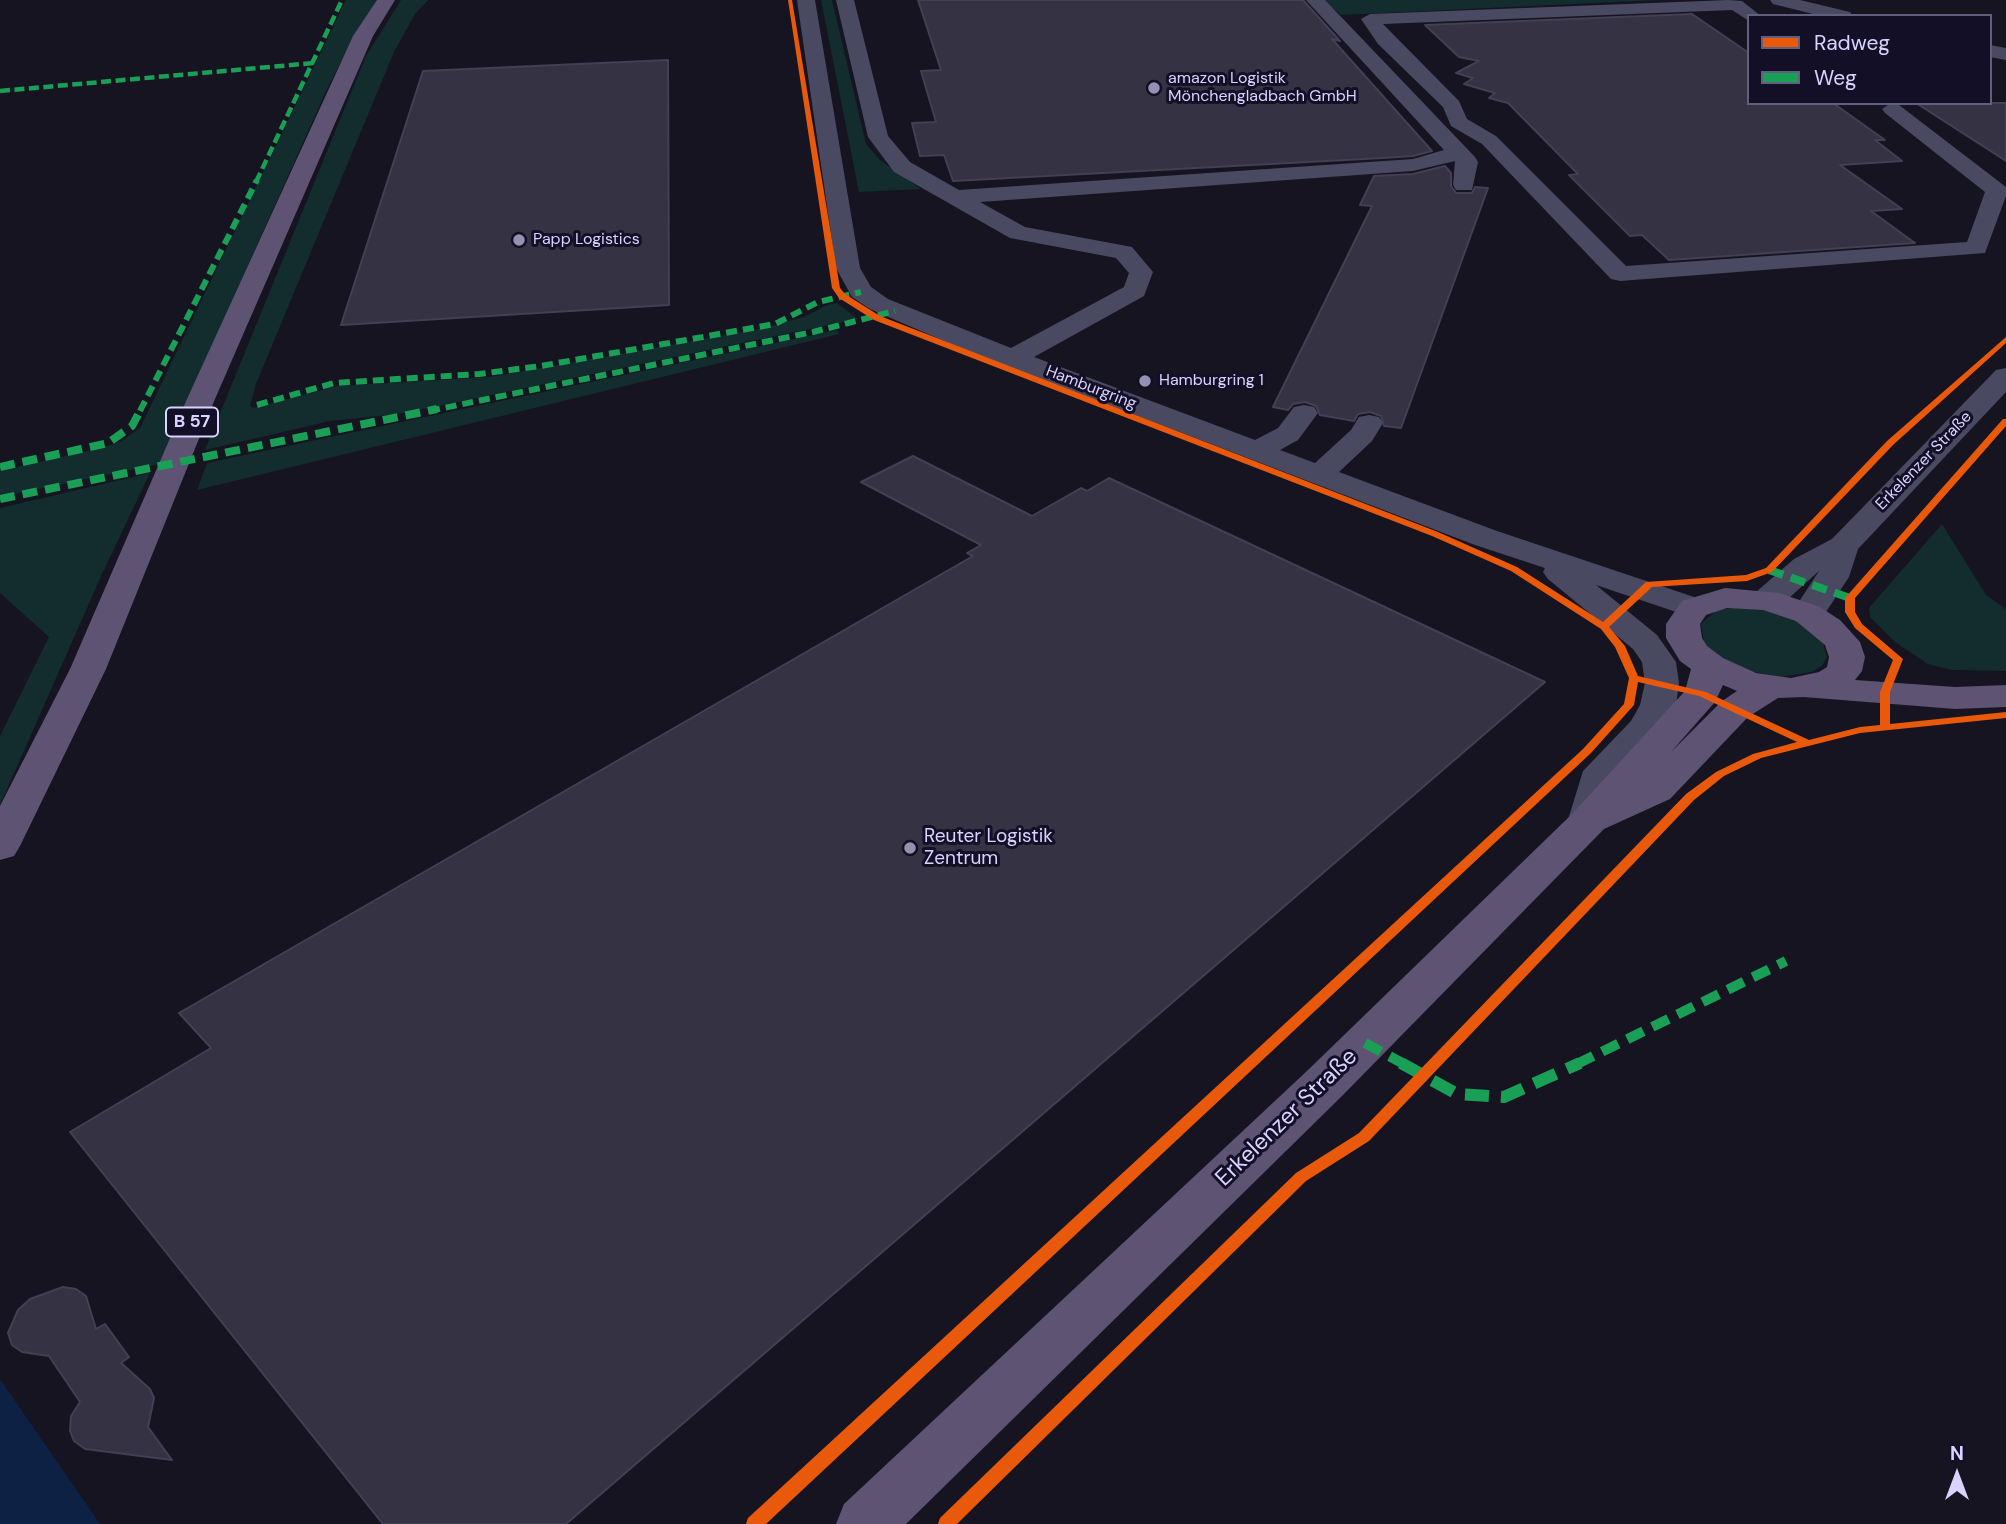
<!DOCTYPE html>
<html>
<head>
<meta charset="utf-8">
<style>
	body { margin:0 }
	#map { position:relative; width:2006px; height:1524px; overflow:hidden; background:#161421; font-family:"DM Sans",sans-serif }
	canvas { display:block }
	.legend { position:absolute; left:1747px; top:14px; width:245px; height:91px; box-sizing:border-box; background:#130f26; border:2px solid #625e7d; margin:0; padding:9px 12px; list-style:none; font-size:21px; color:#d9d4ff }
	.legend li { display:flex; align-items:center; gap:14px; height:35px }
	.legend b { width:35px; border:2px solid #625e7d }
	.north { position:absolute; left:1922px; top:1440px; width:70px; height:70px; -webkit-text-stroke:5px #130f26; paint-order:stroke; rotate:0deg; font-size:19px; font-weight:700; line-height:28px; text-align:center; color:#d9d4ff }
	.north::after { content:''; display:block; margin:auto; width:24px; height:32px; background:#d9d4ff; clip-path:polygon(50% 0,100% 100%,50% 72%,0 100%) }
</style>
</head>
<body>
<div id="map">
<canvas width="2006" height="1524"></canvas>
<ul class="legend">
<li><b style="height:9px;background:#e8590c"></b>Radweg</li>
<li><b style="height:9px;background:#1a9f57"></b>Weg</li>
</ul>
<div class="north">N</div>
</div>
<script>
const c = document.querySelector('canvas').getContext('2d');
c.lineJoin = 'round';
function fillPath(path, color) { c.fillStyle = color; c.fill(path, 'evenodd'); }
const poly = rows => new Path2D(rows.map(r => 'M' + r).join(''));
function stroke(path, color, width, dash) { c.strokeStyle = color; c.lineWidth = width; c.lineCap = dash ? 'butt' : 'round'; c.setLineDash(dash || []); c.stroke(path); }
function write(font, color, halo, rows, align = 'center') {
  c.font = font + ' "DM Sans",sans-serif'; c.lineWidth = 6; c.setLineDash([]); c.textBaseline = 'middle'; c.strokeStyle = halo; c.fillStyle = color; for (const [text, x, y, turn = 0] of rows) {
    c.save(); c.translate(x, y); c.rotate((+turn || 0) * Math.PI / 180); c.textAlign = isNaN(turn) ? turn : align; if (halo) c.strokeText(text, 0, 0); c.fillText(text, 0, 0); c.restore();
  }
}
const green = poly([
	[346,0,378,0,355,34,327,89,159,464,0,497,0,471,97,449,120,442,140,428],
	[401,0,428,0,415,14,394,52,256,384,250,406,254,408,337,386,490,377,765,328,806,316,827,305,837,303,858,319,399,414,330,421,205,450,366,56],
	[821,0,832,0,866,144,880,160,921,189,859,192],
	[1323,0,1659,0,1341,15],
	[837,330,839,334,197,490,207,463],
	[150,473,102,574,0,805,0,736,49,637,0,593,0,508],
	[1942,524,1986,595,2006,609,2006,671,1952,670,1928,664,1895,642,1870,617,1869,608],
	[1747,606,1798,619,1822,638,1827,657,1822,666,1812,672,1780,677,1743,670,1714,653,1704,643,1701,624,1717,610]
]);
const water = poly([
	[0,1379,100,1524,0,1524]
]);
const building = poly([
	[918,0,1303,0,1340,41,1332,39,1432,151,1413,156,1383,158,953,181,944,155,920,156,912,123,936,122,921,71,941,70,918,0],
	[1692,14,1749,53,1749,103,1833,103,1885,140,1875,140,1902,161,1840,165,1902,209,1871,211,1915,243,1669,260,1642,235,1630,236,1569,175,1578,174,1508,103,1489,98,1495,93,1464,84,1473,78,1456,73,1479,61,1459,57,1425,25,1692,14],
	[668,60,669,305,341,325,423,71,668,60],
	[1916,103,2006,103,2006,161,1916,103],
	[1445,166,1451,173,1451,186,1456,193,1472,193,1475,187,1488,188,1401,428,1384,426,1381,416,1370,412,1358,414,1354,421,1320,415,1316,406,1305,402,1293,404,1288,410,1273,407,1372,206,1360,205,1374,176,1413,174,1445,166],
	[913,456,1032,516,1081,488,1087,491,1109,478,1545,682,566,1524,383,1524,70,1132,211,1048,179,1013,973,556,967,553,981,545,861,482,913,456],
	[63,1287,76,1289,86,1296,96,1329,105,1324,129,1357,121,1363,150,1389,154,1398,148,1427,172,1460,85,1449,74,1441,70,1431,71,1416,80,1402,49,1356,22,1352,12,1345,8,1333,18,1310,30,1299,63,1287]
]);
const minor = poly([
	[797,0,815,0,860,268,871,287,888,299,1011,348,1124,287,1129,273,1116,258,1010,238,894,172,868,137,836,0,854,0,888,136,910,162,959,190,1413,159,1444,150,1306,0,1325,0,1475,157,1478,162,1472,190,1456,190,1453,185,1455,161,1413,171,980,202,1025,227,1132,247,1153,272,1144,296,1034,357,1255,440,1278,428,1294,407,1304,405,1314,407,1318,413,1298,440,1280,450,1315,463,1351,430,1359,417,1369,415,1379,417,1383,423,1372,441,1339,472,1497,531,1706,601,1710,608,1706,615,1694,618,1596,585,1657,635,1676,662,1679,683,1676,705,1657,736,1618,775,1605,823,1600,832,1586,836,1572,832,1567,823,1583,771,1631,721,1640,705,1645,683,1642,662,1633,649,1548,579,1543,572,1545,568,1475,545,958,347,870,309,852,297,836,268,797,0],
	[1729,0,1742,1,1761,16,1749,16,1749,21,1732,10,1383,24,1459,101,1467,119,1496,136,1626,266,1967,242,1985,192,1885,113,1882,109,1891,103,1899,105,2006,187,2006,196,1985,253,1620,281,1611,279,1482,144,1451,126,1443,107,1378,44,1361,19,1370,14,1729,0],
	[1770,0,1800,0,1850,12,1853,16,1821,16,1773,4,1770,0],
	[1990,45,2006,48,2006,60,1990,57,1990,45],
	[2006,368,2006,392,1858,549,1849,577,1820,621,1808,624,1796,621,1791,614,1819,571,1779,607,1767,610,1755,607,1751,600,1755,593,1794,559,1832,539,1996,370,2006,368]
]);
const major = poly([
	[377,0,395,0,373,36,215,399,106,669,20,846,14,856,0,860,0,806,70,669,187,399,353,36,377,0],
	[1725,588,1779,593,1820,607,1840,620,1860,642,1865,657,1862,671,1855,680,1955,687,2006,685,2006,707,1955,709,1804,697,1778,698,1748,717,1670,799,1604,829,1342,1096,906,1524,836,1524,844,1504,1308,1070,1572,814,1685,691,1691,669,1680,661,1666,638,1666,624,1682,601,1725,588],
	[1727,608,1763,610,1796,621,1825,645,1829,657,1827,667,1819,672,1791,678,1756,673,1723,658,1707,646,1702,638,1700,624,1706,615,1727,608],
	[1723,685,1737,691,1722,701,1671,752,1715,702,1723,685]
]);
const quietFar4 = poly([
	[0,91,314,63],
	[256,182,342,0]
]);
const quietFar3 = poly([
	[257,405,334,383,479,374,541,366,775,324,818,302,861,292],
	[140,411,257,180],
	[429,411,813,332,895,311]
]);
const quietFar2 = poly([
	[0,467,108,443,132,426,141,409],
	[0,499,437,409],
	[1769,570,1850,598]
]);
const quietFar1 = poly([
	[1365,1043,1404,1064],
	[1577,1064,1786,961]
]);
const quiet = poly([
	[1401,1063,1457,1094,1504,1097,1580,1063]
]);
const cycleway = poly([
	[788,0,792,0,840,288,845,294,880,316,1438,532,1517,567,1603,622,1646,582,1746,575,1766,568,1887,441,2006,337,2006,343,1893,445,1772,572,1747,581,1652,587,1609,627,1625,646,1638,676,1706,692,1809,740,1860,727,1880,725,1880,692,1893,660,1855,628,1845,612,1845,598,2003,419,2006,419,2006,426,1855,598,1855,612,1862,624,1903,659,1890,692,1890,724,2006,712,2006,718,1860,733,1761,758,1724,776,1694,800,1369,1141,1306,1181,957,1524,938,1524,940,1518,1296,1173,1359,1133,1686,794,1716,772,1753,754,1797,742,1699,696,1638,682,1634,705,1591,753,766,1524,746,1524,748,1518,1583,749,1624,704,1629,678,1615,647,1601,629,1511,571,1432,536,874,320,839,298,832,288,788,0]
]);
const markers = [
	[1154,88,7,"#9591b1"],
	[519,240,7,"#9591b1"],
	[1145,381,7,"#9591b1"],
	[910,848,7,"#9591b1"]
];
const farPoinames = [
	["amazon Logistik",1168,79],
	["Mönchengladbach GmbH",1168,97],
	["Papp Logistics",533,240],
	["Hamburgring 1",1159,381]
];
const farStreetnames = [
	["Hamburgring",1091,388,21],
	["Erkelenzer Straße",1924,461,-46]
];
const shields = [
	[192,422,52]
];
const shieldNames = [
	["B 57",192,422]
];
const poiNames = [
	["Reuter Logistik",924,837],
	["Zentrum",924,859]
];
const nearStreetnames = [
	["Erkelenzer Straße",1287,1118,-44]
];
fillPath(green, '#132c2d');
fillPath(water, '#0d2144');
fillPath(building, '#343243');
stroke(building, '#433f54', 2);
fillPath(minor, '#4a4962');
fillPath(major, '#5e5373');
stroke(quietFar4, '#1a9f57', 4.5, [10, 4.5]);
stroke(quietFar3, '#1a9f57', 6, [11, 6]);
stroke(quietFar2, '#1a9f57', 8, [15, 8]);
stroke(quietFar1, '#1a9f57', 10, [18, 10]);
stroke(quiet, '#1a9f57', 12, [24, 12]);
fillPath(cycleway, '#e8590c');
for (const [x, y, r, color] of markers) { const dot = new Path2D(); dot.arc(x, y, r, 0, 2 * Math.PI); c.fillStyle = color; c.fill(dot); stroke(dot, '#130f26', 2.5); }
write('16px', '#d9d4ff', '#130f26', farPoinames, 'left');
write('16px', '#d9d4ff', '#130f26', farStreetnames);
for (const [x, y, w] of shields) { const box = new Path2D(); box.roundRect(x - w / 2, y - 14.5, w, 29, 5); c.fillStyle = '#130f26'; c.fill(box); stroke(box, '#d9d4ff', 2); }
write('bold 18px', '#d9d4ff', null, shieldNames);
write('19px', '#d9d4ff', '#130f26', poiNames, 'left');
write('23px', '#d9d4ff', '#130f26', nearStreetnames);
</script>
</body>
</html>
